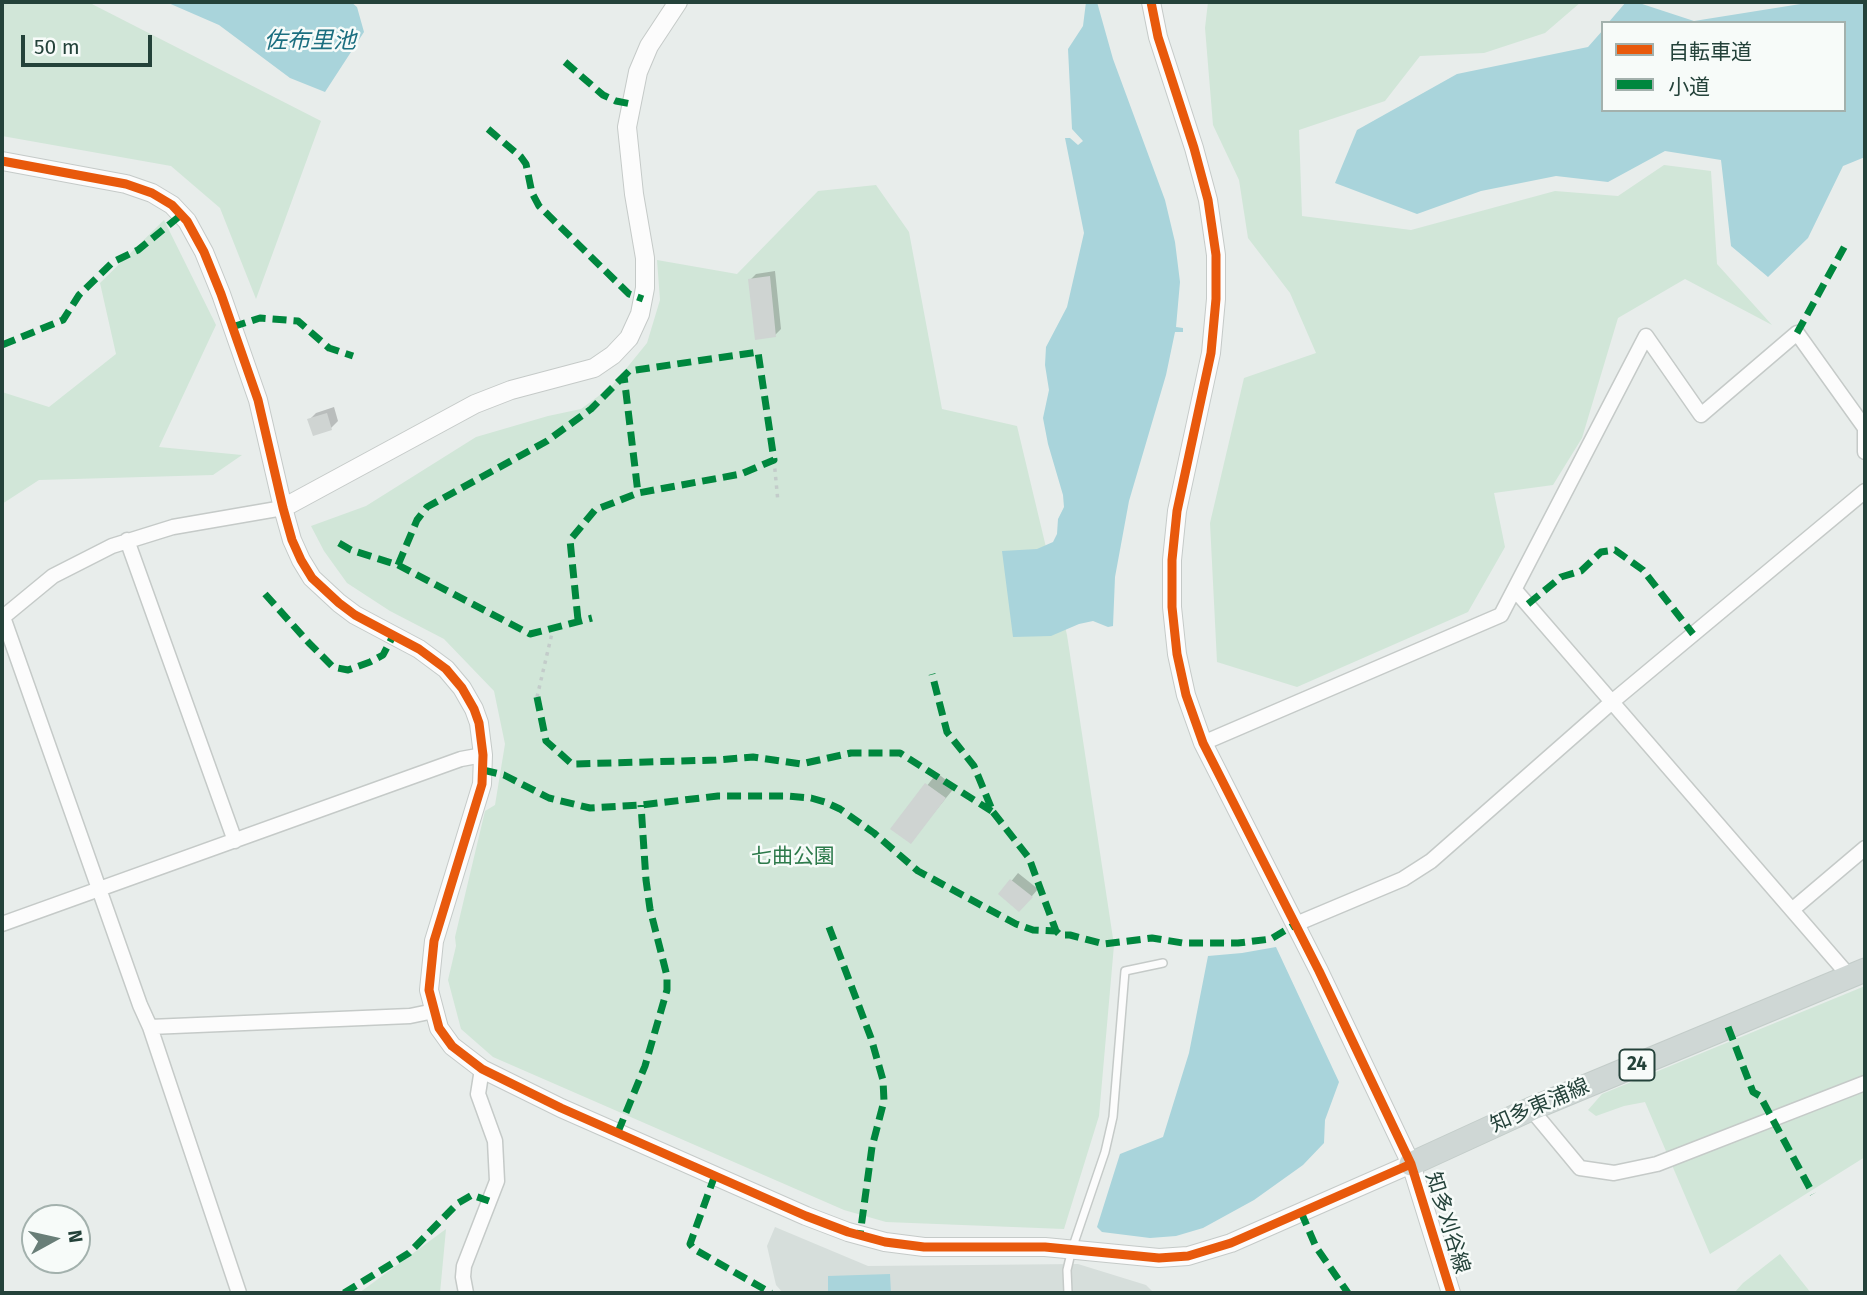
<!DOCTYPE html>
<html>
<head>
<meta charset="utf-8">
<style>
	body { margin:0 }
	#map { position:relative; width:1867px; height:1295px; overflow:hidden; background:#e8edeb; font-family:"Fira Sans","Noto Sans JP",sans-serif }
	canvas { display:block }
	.frame { position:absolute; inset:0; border:4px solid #24423a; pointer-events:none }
	.legend { position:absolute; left:1601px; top:21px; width:245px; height:91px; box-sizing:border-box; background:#f7fbf9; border:2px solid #a3b1ad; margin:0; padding:9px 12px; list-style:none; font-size:21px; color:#24423a }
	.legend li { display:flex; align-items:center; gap:14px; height:35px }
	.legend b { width:35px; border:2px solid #a3b1ad }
	.north { position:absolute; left:21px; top:1204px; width:70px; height:70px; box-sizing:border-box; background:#f7fbf9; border:2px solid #a3b1ad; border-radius:50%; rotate:82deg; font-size:19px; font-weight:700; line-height:28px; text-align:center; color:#24423a }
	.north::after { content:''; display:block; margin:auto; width:24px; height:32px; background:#697e78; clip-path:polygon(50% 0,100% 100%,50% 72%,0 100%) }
	.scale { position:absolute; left:21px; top:35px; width:131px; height:32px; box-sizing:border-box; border:4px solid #24423a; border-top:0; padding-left:9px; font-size:21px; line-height:24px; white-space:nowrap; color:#24423a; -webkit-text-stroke:5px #f7fbf9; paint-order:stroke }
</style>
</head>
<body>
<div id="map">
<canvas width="1867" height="1295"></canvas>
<div class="frame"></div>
<ul class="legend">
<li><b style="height:9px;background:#e8590c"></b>自転車道</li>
<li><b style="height:9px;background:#00873e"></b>小道</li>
</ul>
<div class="north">N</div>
<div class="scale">50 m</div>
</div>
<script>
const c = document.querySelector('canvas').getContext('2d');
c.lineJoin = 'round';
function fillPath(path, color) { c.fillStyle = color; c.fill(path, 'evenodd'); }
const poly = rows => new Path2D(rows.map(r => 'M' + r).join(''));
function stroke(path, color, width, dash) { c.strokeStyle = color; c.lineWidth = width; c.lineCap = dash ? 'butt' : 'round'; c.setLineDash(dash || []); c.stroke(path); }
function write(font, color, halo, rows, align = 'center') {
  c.font = font + ' "Fira Sans","Noto Sans JP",sans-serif'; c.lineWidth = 5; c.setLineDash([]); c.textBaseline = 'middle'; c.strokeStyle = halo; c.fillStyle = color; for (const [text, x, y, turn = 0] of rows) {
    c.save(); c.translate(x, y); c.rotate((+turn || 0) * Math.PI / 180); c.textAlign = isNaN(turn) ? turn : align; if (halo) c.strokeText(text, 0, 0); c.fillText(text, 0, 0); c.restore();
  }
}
const built = poly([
	[775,1227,868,1266,1078,1264,1146,1285,1154,1293,783,1293,776,1285,767,1246]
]);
const green = poly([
	[2,2,88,2,321,121,256,299,220,208,171,166,2,136],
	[1208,2,1581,2,1545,33,1484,53,1420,56,1385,101,1299,130,1302,216,1411,230,1555,191,1618,196,1664,165,1711,171,1717,264,1772,325,1685,279,1618,318,1582,438,1553,485,1494,493,1505,547,1468,612,1297,687,1217,662,1210,523,1244,378,1316,353,1290,293,1248,238,1239,180,1213,125,1205,28],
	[876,185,909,232,942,409,1017,426,1067,635,1114,945,1099,1116,1064,1229,886,1222,844,1210,493,1057,461,1029,448,980,456,946,455,937,485,811,495,805,505,744,494,691,444,639,390,611,347,583,324,551,311,526,366,506,476,437,548,416,581,409,612,386,647,343,660,300,657,260,737,274,818,191],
	[164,220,216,325,159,447,242,455,213,475,39,480,2,504,2,392,49,407,116,354,100,283],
	[1865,986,1865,1157,1710,1254,1645,1102,1624,1106,1596,1116,1588,1110,1602,1094],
	[446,1229,440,1293,359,1293],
	[1780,1254,1811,1293,1734,1293,1743,1283]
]);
const water = poly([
	[166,2,351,2,357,7,364,32,325,92,290,78,219,25],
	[1086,2,1097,2,1113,59,1165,200,1175,242,1180,282,1176,327,1183,328,1183,332,1175,332,1166,375,1129,501,1115,577,1113,626,1108,627,1093,621,1079,624,1051,636,1013,637,1002,551,1037,549,1053,542,1057,534,1058,519,1064,507,1063,495,1048,444,1043,418,1049,390,1045,365,1046,347,1067,307,1084,233,1065,138,1070,138,1078,145,1083,141,1072,129,1068,49,1083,26],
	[1626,2,1636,2,1694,21,1813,2,1865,2,1865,157,1843,166,1808,238,1768,277,1731,246,1721,160,1665,151,1608,182,1556,176,1481,191,1417,214,1335,183,1357,130,1457,74,1588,47,1603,30,1603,110,1844,110,1844,23,1608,23],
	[1276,947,1339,1082,1325,1120,1324,1143,1303,1165,1254,1200,1203,1228,1176,1236,1150,1238,1102,1232,1097,1227,1120,1154,1163,1137,1189,1053,1208,956,1242,953],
	[890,1274,891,1293,828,1293,828,1276]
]);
const shadow = poly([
	[775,271,781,329,775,335,750,280,756,274],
	[334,407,338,421,331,428,309,420,316,413],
	[937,773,955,787,910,842,893,829],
	[1018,873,1038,889,1026,903,1001,894]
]);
const building = poly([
	[770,276,776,337,755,340,748,279],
	[327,413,332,430,313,436,307,419],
	[925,783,946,798,911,844,890,829],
	[1010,879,1033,897,1019,912,998,894]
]);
const path = poly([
	[774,460,778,502],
	[537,697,553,629]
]);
const service = poly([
	[1068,1293,1067,1270,1072,1249,1105,1152,1113,1117,1125,971,1163,963]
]);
const minor = poly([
	[127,540,235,841],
	[1515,590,1850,977],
	[3,617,140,1005,150,1027,239,1293],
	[2,618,53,576,112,546,173,527,283,508],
	[1203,743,1501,615,1646,336,1701,415,1797,333,1865,428,1865,452],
	[1793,909,1865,848],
	[2,924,461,759,483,755],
	[1296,924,1403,879,1431,861,1613,701,1865,491],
	[150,1027,410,1016,434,1011],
	[1531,1109,1580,1168,1614,1173,1657,1164,1865,1083],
	[466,1293,463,1277,464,1266,497,1181,495,1141,478,1094,482,1069]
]);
const tertiary = poly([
	[1151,2,1158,37,1194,148,1208,200,1216,255,1216,299,1211,353,1177,511,1172,560,1172,607,1177,654,1186,695,1203,743,1319,971,1411,1164,1451,1293],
	[2,161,126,184,152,193,172,205,187,221,204,252,221,294,258,400,283,508,292,540,301,560,312,578,339,603,355,615,419,649,446,669,462,688,474,709,479,723,483,755,482,784,434,941,429,990,439,1028,452,1046,482,1069,561,1108,806,1216,848,1232,885,1242,924,1247,1045,1247,1159,1258,1188,1256,1231,1243,1411,1164],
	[283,508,475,404,511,390,594,368,613,355,629,338,640,314,645,288,645,258,634,194,627,127,638,72,649,46,678,2]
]);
const primary = poly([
	[1411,1164,1531,1109,1865,970]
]);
const quiet = poly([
	[565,62,603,95,616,101,631,104],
	[488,129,521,157,526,164,532,193,539,206,629,294,643,299],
	[232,327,260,318,298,321,329,348,353,356],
	[1797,333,1847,242],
	[2,345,63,320,79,295,113,262,138,250,181,215],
	[339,543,351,550,398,565,530,634,592,618],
	[398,565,417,520,427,507,547,441,591,409,624,376],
	[265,594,309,643,332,666,338,668,348,670,370,662,383,655,394,634],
	[1528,604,1561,577,1581,571,1601,552,1615,550,1643,570,1693,634],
	[578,620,570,540,595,510,638,493,741,474,774,460,758,352,629,371,624,376,638,493],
	[537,697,546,741,572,764,716,760,753,757,801,764,851,753,900,753,993,812,974,766,947,732,932,674],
	[483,770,504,775,549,798,590,808,641,805,718,796,787,796,811,798,825,802,840,809,874,833,918,871,1016,924,1033,930,1056,931,1060,935,1070,935,1104,944,1152,938,1183,943,1238,943,1271,939,1296,924],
	[993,812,1029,858,1056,931],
	[829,927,871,1038,883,1080,884,1101,872,1147,860,1235],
	[1728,1027,1753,1092,1760,1096,1813,1194],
	[618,1132,645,1066,667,990,667,976,650,909,646,880,641,805],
	[715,1175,690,1244,694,1249,771,1293],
	[1301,1212,1316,1247,1348,1293],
	[344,1293,409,1253,458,1203,472,1195,489,1201]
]);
const cycleway = poly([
	[1151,2,1158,37,1194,148,1208,200,1216,255,1216,299,1211,353,1177,511,1172,560,1172,607,1177,654,1186,695,1203,743,1319,971,1411,1164,1451,1293],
	[2,161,126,184,152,193,172,205,187,221,204,252,221,294,258,400,283,508,292,540,301,560,312,578,339,603,355,615,419,649,446,669,462,688,474,709,479,723,483,755,482,784,434,941,429,990,439,1028,452,1046,482,1069,561,1108,806,1216,848,1232,885,1242,924,1247,1045,1247,1159,1258,1188,1256,1231,1243,1411,1164]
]);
const shields = [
	[1637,1065,35]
];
const shieldNames = [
	["24",1637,1065]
];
const parkNames = [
	["七曲公園",793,857]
];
const streetNames = [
	["知多東浦線",1540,1106,-23],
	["知多刈谷線",1447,1223,73]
];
const waterNames = [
	["佐布里池",310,42]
];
fillPath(built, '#d6dedb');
fillPath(green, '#d1e6d8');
fillPath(water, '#a9d4db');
fillPath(shadow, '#0003');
fillPath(building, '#cfd4d2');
stroke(service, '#c5cac8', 10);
stroke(minor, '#c5cac8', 17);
stroke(tertiary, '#c5cac8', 20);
stroke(primary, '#c3ccc9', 25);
stroke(path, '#c3ccca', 3.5, [3.5, 5]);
stroke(service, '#fcfcfc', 7);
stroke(minor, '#fcfcfc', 14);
stroke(tertiary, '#fcfcfc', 18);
stroke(primary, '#cfd7d5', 23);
stroke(quiet, '#00873e', 7, [14, 7]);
stroke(cycleway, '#e8590c', 9);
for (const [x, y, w] of shields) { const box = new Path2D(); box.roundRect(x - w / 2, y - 15.5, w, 31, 5); c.fillStyle = '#f7fbf9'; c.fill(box); stroke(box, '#24423a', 2); }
write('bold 19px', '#24423a', null, shieldNames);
write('21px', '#2d7a4b', '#f7fbf9', parkNames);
write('21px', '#24423a', '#f7fbf9', streetNames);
write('italic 23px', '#1c6f80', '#f7fbf9', waterNames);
</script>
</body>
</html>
